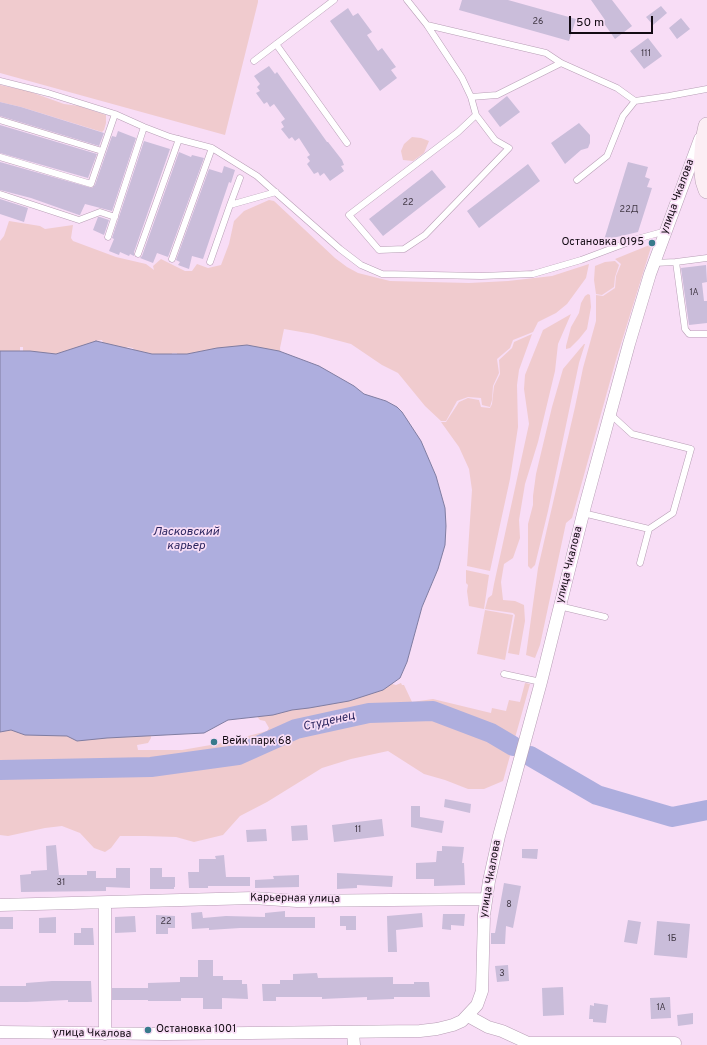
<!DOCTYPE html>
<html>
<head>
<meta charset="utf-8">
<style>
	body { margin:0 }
	#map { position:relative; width:707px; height:1045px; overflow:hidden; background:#f8ddf6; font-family:Overpass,sans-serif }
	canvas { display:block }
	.scale { position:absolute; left:569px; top:16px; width:84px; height:18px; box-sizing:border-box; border:2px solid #130b13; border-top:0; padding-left:5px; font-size:12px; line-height:14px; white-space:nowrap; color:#130b13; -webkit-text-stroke:3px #f8ddf6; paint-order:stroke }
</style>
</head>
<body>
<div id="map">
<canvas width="707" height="1045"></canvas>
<div class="scale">50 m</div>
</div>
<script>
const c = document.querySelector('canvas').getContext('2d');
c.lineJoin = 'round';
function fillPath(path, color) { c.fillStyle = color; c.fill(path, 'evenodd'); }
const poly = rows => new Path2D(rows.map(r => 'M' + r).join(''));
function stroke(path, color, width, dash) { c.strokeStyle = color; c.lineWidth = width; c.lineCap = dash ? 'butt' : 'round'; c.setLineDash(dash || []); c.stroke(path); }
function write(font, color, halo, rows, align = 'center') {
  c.font = font + ' Overpass,sans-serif'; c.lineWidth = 3.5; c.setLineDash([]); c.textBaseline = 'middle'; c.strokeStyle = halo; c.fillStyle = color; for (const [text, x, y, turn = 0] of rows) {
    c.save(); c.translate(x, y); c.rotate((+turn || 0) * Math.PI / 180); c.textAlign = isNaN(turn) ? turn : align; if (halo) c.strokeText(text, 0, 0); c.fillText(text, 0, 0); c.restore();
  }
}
const green = poly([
	[0,0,258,0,258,2,225,135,0,73],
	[0,85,28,91,64,104,79,106,106,115,106,123,104,130,102,132,21,107,0,102],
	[412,137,421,138,429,141,424,153,413,161,403,160,401,151,404,144],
	[269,200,274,201,335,258,347,267,358,273,390,281,469,283,508,281,552,276,589,264,586,278,567,304,556,313,538,322,533,332,513,340,510,348,497,359,499,373,493,386,492,400,490,407,482,405,481,398,468,397,457,401,446,421,441,421,425,406,398,373,382,365,351,344,313,334,284,329,280,348,281,355,176,362,177,353,172,353,171,360,136,353,133,348,128,347,123,350,104,345,102,340,94,341,95,343,88,357,23,354,23,347,20,347,20,353,0,357,0,241,4,236,9,221,40,226,45,229,73,225,71,238,73,241,116,257,146,264,154,270,153,266,161,259,185,271,192,271,197,264,208,268,221,265,229,244,234,221,244,211],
	[652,244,616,360,572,518,566,523,540,645,535,658,526,655,538,568,575,407,583,368,596,321,596,295,603,296,615,288,616,276,621,264,615,259],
	[615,261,619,265,615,277,614,287,602,295,596,294,594,280,595,266,605,262],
	[588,294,590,295,591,307,587,329,579,339,570,348,566,349,566,346,571,327,579,313,581,303,585,296],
	[571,314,558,344,555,371,538,442,525,484,519,520,520,538,513,558,504,564,501,582,503,600,515,601,524,605,525,621,519,655,508,653,515,615,513,613,485,609,488,598,492,595,494,584,529,424,524,389,525,375,543,330],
	[532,334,519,370,517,385,518,427,510,479,490,571,467,566,472,490,469,469,459,447,441,422,446,422,459,402,468,398,479,400,481,407,490,408,492,404,494,386,500,374,499,360,512,348,514,342],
	[584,344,585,344,579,363,548,511,535,565,531,569,528,566,528,524,533,505,533,496,536,474,552,407,563,369],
	[466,570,489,575,484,609,469,606,467,591,468,585,466,583],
	[485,610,513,615,505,660,477,654],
	[388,683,396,685,401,683,402,685,404,685,412,702,433,699,491,713,492,708,506,711,509,700,520,702,525,683,530,684,503,781,484,789,468,789,445,780,424,774,388,751,351,759,322,768,267,802,240,816,223,835,194,842,176,837,145,836,120,836,111,848,105,852,94,848,80,833,62,826,45,828,8,836,0,835,0,717,150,728,151,738,148,743,137,745,138,750,182,750,222,743,267,731,269,728,265,721,260,720,253,712]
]);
const water = poly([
	[96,341,152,354,187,354,217,348,247,345,279,351,319,366,354,386,364,394,386,401,397,407,402,412,421,441,436,476,445,508,446,526,445,545,438,569,422,607,407,662,400,678,383,690,349,701,309,708,292,710,273,715,228,720,204,733,107,738,77,741,67,736,25,735,11,730,0,732,0,351,30,351,56,354,96,341]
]);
const river = poly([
	[530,756,597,795,672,817,707,810],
	[0,770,151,767,238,755,296,729,369,713,433,711,491,733,513,746]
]);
const building = poly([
	[462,0,508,0,576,19,569,41,459,10],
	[591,0,612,0,632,26,615,39,603,22,605,20],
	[661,6,667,13,653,25,646,17],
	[348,8,353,16,358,13,372,32,367,35,378,51,382,48,396,67,391,70,397,78,380,91,330,21],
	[681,18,690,29,677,39,669,28],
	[648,38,662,56,644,69,630,51],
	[269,66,275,74,277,72,327,142,328,142,342,160,344,165,341,166,344,171,330,181,324,173,320,176,318,172,314,174,307,164,310,161,307,157,310,155,299,138,295,141,292,137,289,139,281,129,284,127,281,122,285,119,274,104,270,107,267,102,264,104,256,93,260,91,257,87,260,84,254,76],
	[507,96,520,112,500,127,488,111],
	[0,102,21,107,104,133,99,146,0,116],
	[579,123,590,135,590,143,588,148,581,150,565,164,551,143],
	[0,125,97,154,88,178,0,153],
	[118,131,136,138,112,211,85,204,80,215,79,215,31,198,0,190,0,162,92,188,95,185,112,136,116,137],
	[144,141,170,149,134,252,134,256,130,254,129,256,120,252,119,255,109,251,114,239,112,238],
	[179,152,191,157,192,155,204,158,168,257,157,253,153,263,140,258,142,256],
	[628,162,648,167,645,177,650,179,647,187,652,188,638,232,604,240],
	[528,164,540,181,479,228,467,211],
	[224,166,235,170,231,183,229,182,203,259,192,256,189,269,178,265,180,262,176,260,209,169,222,173],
	[432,170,446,187,383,236,369,219],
	[0,199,28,208,24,222,0,214],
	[98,217,100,217,109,220,104,235,93,230],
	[706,265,707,282,702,283,704,301,707,301,707,323,689,325,681,268],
	[445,799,471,804,470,813,444,807],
	[411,806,420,806,420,817,444,821,442,833,411,827],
	[382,819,384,836,334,842,332,825],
	[307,825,308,840,292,841,291,826],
	[266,829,267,841,247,842,246,830],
	[56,845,59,875,87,875,87,871,96,871,96,878,116,878,116,868,130,868,130,888,106,887,106,891,21,892,20,875,31,874,31,871,47,870,46,846],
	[442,846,464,847,462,863,464,863,465,885,434,886,434,879,416,879,416,863,436,862,437,851,442,851],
	[522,849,538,849,537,859,522,858],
	[224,855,226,877,250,877,250,886,208,886,208,888,189,888,188,872,199,872,199,859,216,859,215,856],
	[150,868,162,868,162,877,175,877,175,887,174,887,174,889,150,889],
	[337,873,393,876,392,887,357,885,357,888,337,889],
	[299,875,299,887,255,888,255,880,274,879,273,876],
	[504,883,521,886,513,928,506,926,505,944,491,944,491,933,495,933],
	[285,911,285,917,315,917,315,928,240,928,209,930,209,928,192,929,191,913,202,912,203,918,226,916,265,917,265,913],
	[422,913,423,927,396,930,397,952,388,952,387,916],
	[443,914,465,914,464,926,451,925,451,930,442,929],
	[156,915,175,916,175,928,168,928,168,934,156,934],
	[135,916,136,932,115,933,115,917],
	[340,916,356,916,356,930,346,930,346,926,340,926],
	[0,917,13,917,13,929,0,929],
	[56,917,56,933,39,933,39,918],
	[628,920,641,922,637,944,624,942],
	[657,921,690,924,687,958,654,955],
	[81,928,93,928,94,945,74,945,74,933,81,933],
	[198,960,213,960,213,976,223,976,223,980,242,980,242,984,247,984,248,999,222,998,222,1009,203,1009,203,998,181,998,181,1001,148,1001,148,1000,112,1000,112,988,148,988,148,983,180,982,180,977,198,977],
	[508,965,509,981,497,982,495,966],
	[317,973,318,978,393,977,393,984,414,984,414,982,429,982,430,997,394,997,394,999,367,1000,367,997,322,999,322,997,276,997,276,1001,263,1001,262,984,280,984,280,980,293,980,293,974],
	[52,981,91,981,92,1002,68,1002,68,1000,27,1002,0,1002,0,986,26,986,26,983],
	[563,987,564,1015,543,1016,542,988],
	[670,997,671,1018,651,1019,650,998],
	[594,1003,608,1005,606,1023,593,1022,593,1019,589,1019,590,1005,594,1006],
	[693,1013,693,1024,678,1026,677,1015]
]);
const service = poly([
	[407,0,427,25,462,78,471,97,476,115,495,140,509,148,425,235,404,249,379,250,349,215,458,132,476,115],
	[427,25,546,53,561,63,617,88,635,101,669,96,707,89],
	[276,44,347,143],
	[254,61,334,0],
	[0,81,48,93,115,114],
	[471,97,497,95,561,63],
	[0,120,102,151],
	[0,157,91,184,115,114,144,127,170,137,212,148,257,176,340,249,361,265,382,274,481,276,533,274,581,260,637,239,666,231],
	[577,180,607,156,623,116,635,101],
	[0,194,79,220,100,212,115,217],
	[230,205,240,178],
	[108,237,144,127],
	[138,254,179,139],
	[172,259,212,148],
	[210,262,230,205,276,192],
	[676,262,685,329,689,334,707,334],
	[654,263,676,262,707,258],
	[583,513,649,529,673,513,691,449,632,434,609,413],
	[640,563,649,529],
	[559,606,605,617],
	[504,674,541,682]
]);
const minor = poly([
	[105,903,105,1034],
	[0,905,253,898,297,901,486,899],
	[468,1016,488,1027,502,1031,528,1043,675,1043],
	[0,1032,165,1034,420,1031,437,1029,453,1025,462,1021,477,1005,482,991,484,915,489,881,499,836,541,682,585,506,629,344,650,274,700,139],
	[353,1033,354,1045]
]);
const secondary = poly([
	[707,126,704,140,702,165,704,181,707,190]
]);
const markers = [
	[652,243,4,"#387a8c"],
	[214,742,4,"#387a8c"],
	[148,1030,4,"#387a8c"]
];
const numberNames = [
	["26",538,22],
	["111",646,54],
	["22",408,203],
	["22Д",629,210],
	["1А",694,293],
	["11",358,830],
	["31",61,883],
	["8",509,905],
	["22",166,922],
	["1Б",672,939],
	["3",502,974],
	["1А",661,1008]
];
const streetNames = [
	["улица Чкалова",678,197,-70],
	["улица Чкалова",570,565,-76],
	["улица Чкалова",491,879,-80],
	["Карьерная улица",295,899,1],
	["улица Чкалова",92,1034,1]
];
const poiNames = [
	["Остановка 0195",644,243,"right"],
	["Вейк парк 68",222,742],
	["Остановка 1001",156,1030]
];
const waterNames = [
	["Ласковский",186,533],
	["карьер",186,547],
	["Студенец",329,722,-13]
];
fillPath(green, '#f0cbce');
fillPath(water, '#aeaede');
stroke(water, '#807da1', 1);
stroke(river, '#aeaede', 20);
fillPath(building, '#cabdda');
stroke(service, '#b79eb5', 7);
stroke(minor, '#b79eb5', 13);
stroke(secondary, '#b79eb5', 18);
stroke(service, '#fff', 6);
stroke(minor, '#fff', 12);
stroke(secondary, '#fceef4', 17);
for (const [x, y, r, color] of markers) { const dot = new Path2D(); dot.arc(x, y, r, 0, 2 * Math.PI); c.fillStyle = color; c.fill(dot); stroke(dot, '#f8ddf6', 1.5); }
write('9px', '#413845', null, numberNames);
write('11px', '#130b13', '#f8ddf6', streetNames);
write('11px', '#130b13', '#f8ddf6', poiNames, 'left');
write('italic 12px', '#2c265f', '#f8ddf6', waterNames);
</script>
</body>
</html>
